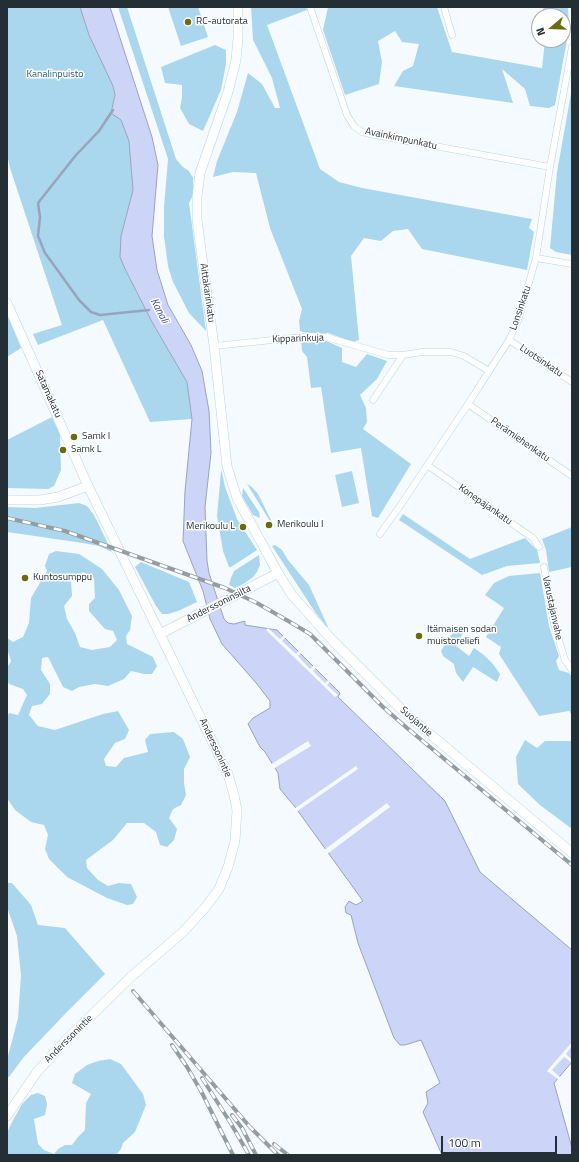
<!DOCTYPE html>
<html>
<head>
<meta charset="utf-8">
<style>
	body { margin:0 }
	#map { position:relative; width:579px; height:1162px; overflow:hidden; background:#f4fafe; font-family:"Titillium Web",sans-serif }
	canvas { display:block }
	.frame { position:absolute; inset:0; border:8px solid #232f35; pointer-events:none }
	.north { position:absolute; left:531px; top:8px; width:40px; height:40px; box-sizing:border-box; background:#fff; border:1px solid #a7acae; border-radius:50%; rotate:251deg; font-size:11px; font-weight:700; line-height:16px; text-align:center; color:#232f35 }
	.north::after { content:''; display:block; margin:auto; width:14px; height:18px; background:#686c0f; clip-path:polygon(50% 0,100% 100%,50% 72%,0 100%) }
	.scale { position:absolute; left:441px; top:1136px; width:116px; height:18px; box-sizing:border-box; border:2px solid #232f35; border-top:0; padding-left:5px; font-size:12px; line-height:14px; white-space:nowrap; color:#232f35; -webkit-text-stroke:3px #fff; paint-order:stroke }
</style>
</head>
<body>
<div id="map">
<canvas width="579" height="1162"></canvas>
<div class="frame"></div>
<div class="north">N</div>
<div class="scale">100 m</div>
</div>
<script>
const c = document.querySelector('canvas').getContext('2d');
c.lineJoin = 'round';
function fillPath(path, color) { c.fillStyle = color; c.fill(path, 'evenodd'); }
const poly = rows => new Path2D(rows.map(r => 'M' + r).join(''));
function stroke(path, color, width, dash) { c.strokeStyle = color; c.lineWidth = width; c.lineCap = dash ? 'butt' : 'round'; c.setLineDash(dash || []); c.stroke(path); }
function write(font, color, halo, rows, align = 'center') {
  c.font = font + ' "Titillium Web",sans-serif'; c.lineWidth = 3; c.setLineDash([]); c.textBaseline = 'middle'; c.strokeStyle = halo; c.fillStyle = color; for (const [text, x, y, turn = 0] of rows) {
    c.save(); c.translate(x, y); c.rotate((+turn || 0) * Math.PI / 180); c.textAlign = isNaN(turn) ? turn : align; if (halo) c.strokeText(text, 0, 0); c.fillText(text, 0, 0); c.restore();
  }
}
const green = poly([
	[7,7,80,7,89,35,113,86,115,95,111,113,121,120,129,141,133,190,121,236,126,271,152,322,187,382,192,419,150,422,103,320,38,345,33,334,62,325,10,168,7,154],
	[118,7,127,7,176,159,183,167,189,171,193,178,193,195,189,203,206,331,189,313,173,282,168,266,164,236,164,207,168,159],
	[168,7,198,7,208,37,181,46],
	[251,7,306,7,307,10,267,25,320,169,339,182,362,188,532,219,529,228,534,232,527,270,422,249,408,229,393,231,381,241,364,238,351,256,359,340,353,342,328,333,308,333,300,331,299,321,302,309,270,228,256,173,233,172,213,177,217,161,237,112,248,73,262,84,275,108,280,108,272,78,253,40],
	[328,7,437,7,452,52,542,68,545,40,563,40,563,16,544,16,543,7,568,7,569,29,555,105,549,108,530,106,525,89,502,69,513,103,394,86,403,71,413,66,419,44,402,42,395,31,378,41,382,62,379,84,345,95,323,30],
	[215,45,226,50,226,64,221,90,203,131,189,124,180,108,182,98,182,85,165,83,161,67],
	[572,88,572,255,556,252,550,248,557,172],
	[7,314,21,348,7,357],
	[301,339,324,340,342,348,342,362,356,367,367,354,387,361,377,379,360,395,366,408,367,422,363,429,411,464,378,518,372,516,361,448,331,453,321,387,311,388,307,357,302,351],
	[52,417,60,435,61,470,54,486,48,489,7,488,7,440],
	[221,471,222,472,225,487,237,519,257,550,231,567,229,567,223,551,217,516],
	[352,471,359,503,342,507,335,475],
	[247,484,252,487,258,494,273,524,273,526],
	[243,488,259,512,260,518,253,515,242,496],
	[79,503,87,506,94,515,112,552,99,546,83,543,7,532,7,507,35,508],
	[403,514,470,559,525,538,537,550,540,563,507,566,482,575,399,520],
	[572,527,572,567,549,572,546,550,542,539],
	[275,545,282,550,288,560,309,585,328,627,327,627,315,612,272,546],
	[56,551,79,554,102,569,119,590,132,616,130,630,126,636,127,644,153,657,157,666,152,674,144,674,131,671,124,679,108,686,95,684,79,687,72,691,63,687,48,657,42,658,41,670,50,684,50,694,42,704,32,706,29,715,38,726,55,730,103,714,118,711,129,730,125,739,115,743,104,759,106,766,116,767,124,758,148,752,145,740,150,734,174,732,183,739,190,757,184,769,184,783,186,795,181,805,173,809,169,818,177,829,174,840,167,847,160,845,156,832,144,823,127,823,113,840,86,860,87,868,98,880,108,886,119,883,131,884,137,897,133,904,127,905,107,898,67,877,49,859,45,849,48,835,44,825,31,822,15,810,7,798,7,717,9,713,18,715,27,695,23,689,9,684,7,680,7,668,11,661,7,649,7,638,13,642,23,637,29,623,31,598,47,571,45,566,49,554],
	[83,572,94,578,95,598,89,604,89,611,105,629,113,631,117,640,110,647,92,650,80,647,75,633,67,619,64,606,72,596,71,580],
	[259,555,260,565,257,572,253,577,245,583,235,588,229,585,231,578,234,571],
	[141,562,189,582,197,602,178,611,168,614,162,614,156,606,135,567],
	[540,573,549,626,559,656,556,661,559,670,569,673,572,677,572,715,569,711,539,716,499,654,501,647,486,637,504,608,485,595,494,583,509,576],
	[456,628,463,633,456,646,469,656,474,648,484,655,493,664,500,674,497,682,473,667,463,682,456,673,454,664,443,656,441,651],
	[525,740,537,748,545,741,572,741,572,829,540,805,518,784,516,757],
	[7,883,12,883,31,905,38,925,65,928,105,974,64,1015,23,1058,9,1077,7,1077,7,1060,18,1018,21,976,17,936,7,907],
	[110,1059,121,1064,143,1094,146,1105,135,1132,123,1143,121,1149,116,1155,7,1155,7,1133,11,1124,22,1104,31,1095,38,1093,45,1096,47,1104,45,1115,34,1119,38,1144,44,1150,54,1154,58,1149,65,1145,72,1145,78,1137,85,1130,86,1103,91,1094,72,1083,75,1074,87,1065,98,1061]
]);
const water = poly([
	[80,7,110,7,152,137,158,165,152,236,157,270,168,305,191,345,202,371,209,411,211,453,205,507,207,561,209,573,224,619,228,623,234,624,245,621,245,625,277,630,340,693,338,697,445,801,480,872,572,950,572,1062,554,1083,572,1148,572,1155,442,1155,423,1112,428,1103,426,1092,440,1083,421,1040,405,1045,400,1045,394,1038,358,943,351,915,346,913,345,907,349,901,356,905,363,901,295,807,280,789,278,773,265,752,260,747,248,724,253,718,270,708,270,701,257,684,222,644,210,619,203,591,183,541,185,491,192,419,187,382,152,322,126,271,120,257,121,236,133,190,129,141,121,120,111,113,115,95,113,86,89,35,80,7]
]);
const pier = poly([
	[268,628,280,639,285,634,287,636,282,641,296,654,300,650,302,652,298,656,310,669,315,664,317,667,313,671,325,683,329,679,331,681,327,685,338,695,335,697,266,630],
	[308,741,311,746,273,769,270,765],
	[356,766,358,769,296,812,294,809],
	[387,803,390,807,327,854,324,850],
	[572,1042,572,1046,566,1054,572,1060,572,1063,564,1057,552,1070,561,1078,559,1080,547,1071]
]);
const stream = poly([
	[113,110,99,131,76,155,38,203,40,217,38,236,45,253,56,268,79,300,91,312,100,315,149,310]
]);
const street = poly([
	[310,7,347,115,354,126,362,132,374,135,550,167],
	[444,7,452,35],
	[536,258,572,264],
	[509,340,572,382],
	[214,346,312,336,326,337,388,355,403,355],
	[373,400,403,355,422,352,451,352,464,356,489,371],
	[468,404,572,476],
	[427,465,533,538,539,547],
	[380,534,402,503,468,404,509,340,518,321,536,258,550,167,572,47],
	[544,567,554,624,565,660,572,670]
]);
const secondary = poly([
	[238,7,238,38,236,60,228,92,200,173,197,196,197,220,214,346,227,466,237,498,278,573,292,595,333,641,405,713,572,853],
	[7,303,88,486,228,774,234,795,237,810,235,841,228,867,219,889,204,909,183,932,133,975,66,1040,37,1072,7,1116],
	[7,500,40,500,58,497,88,486],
	[160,634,278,573]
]);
const rail = poly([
	[7,518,65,531,225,588,257,603,290,622,310,634,383,707,407,728,572,865],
	[133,991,250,1127,278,1155],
	[172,1045,187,1067,201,1091,233,1155],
	[202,1078,230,1122,249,1155],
	[232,1115,242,1128,256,1155],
	[274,1144,288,1155]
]);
const markers = [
	[188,22,4,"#686c0f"],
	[74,437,4,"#686c0f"],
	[63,450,4,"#686c0f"],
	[269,525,4,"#686c0f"],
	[243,527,4,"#686c0f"],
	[25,578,4,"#686c0f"],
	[419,636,4,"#686c0f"]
];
const poiNames = [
	["RC-autorata",196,22],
	["Samk I",82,437],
	["Samk L",71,450],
	["Merikoulu I",277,525],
	["Merikoulu L",235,527,"right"],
	["Kuntosumppu",33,578],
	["Itämaisen sodan",427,630],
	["muistoreliefi",427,642]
];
const parkNames = [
	["Kanalinpuisto",55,75]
];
const streetNames = [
	["Avainkimpunkatu",401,139,12],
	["Aittakarinkatu",207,293,82],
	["Lonsinkatu",521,308,-71],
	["Kipparinkuja",298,339,-2],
	["Luotsinkatu",541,361,34],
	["Satamakatu",48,394,66],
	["Perämiehenkatu",520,440,35],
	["Konepajankatu",485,505,35],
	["Anderssoninsilta",219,604,-27],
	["Varustajanvahe",552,608,78],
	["Suojantie",416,722,42],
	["Anderssonintie",215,748,65],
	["Anderssonintie",69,1039,-45]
];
const waterNames = [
	["Kanali",159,311,62]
];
fillPath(green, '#aad7ed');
fillPath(water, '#ccd4f8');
stroke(water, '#99a2be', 1);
fillPath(pier, '#f4fafe');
stroke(stream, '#99a2be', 2.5);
stroke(street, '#b6d6e6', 7);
stroke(secondary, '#b6d6e6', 10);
stroke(street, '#fff', 6);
stroke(secondary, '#fff', 9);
stroke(rail, '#949da2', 4);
stroke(rail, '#fff', 2.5, [8]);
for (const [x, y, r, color] of markers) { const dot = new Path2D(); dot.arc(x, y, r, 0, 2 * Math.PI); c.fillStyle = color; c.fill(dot); stroke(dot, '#fff', 1.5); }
write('10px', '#232f35', '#fff', poiNames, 'left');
write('10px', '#285f76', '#fff', parkNames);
write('10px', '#232f35', '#fff', streetNames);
write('italic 11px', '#424990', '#fff', waterNames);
</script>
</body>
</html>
